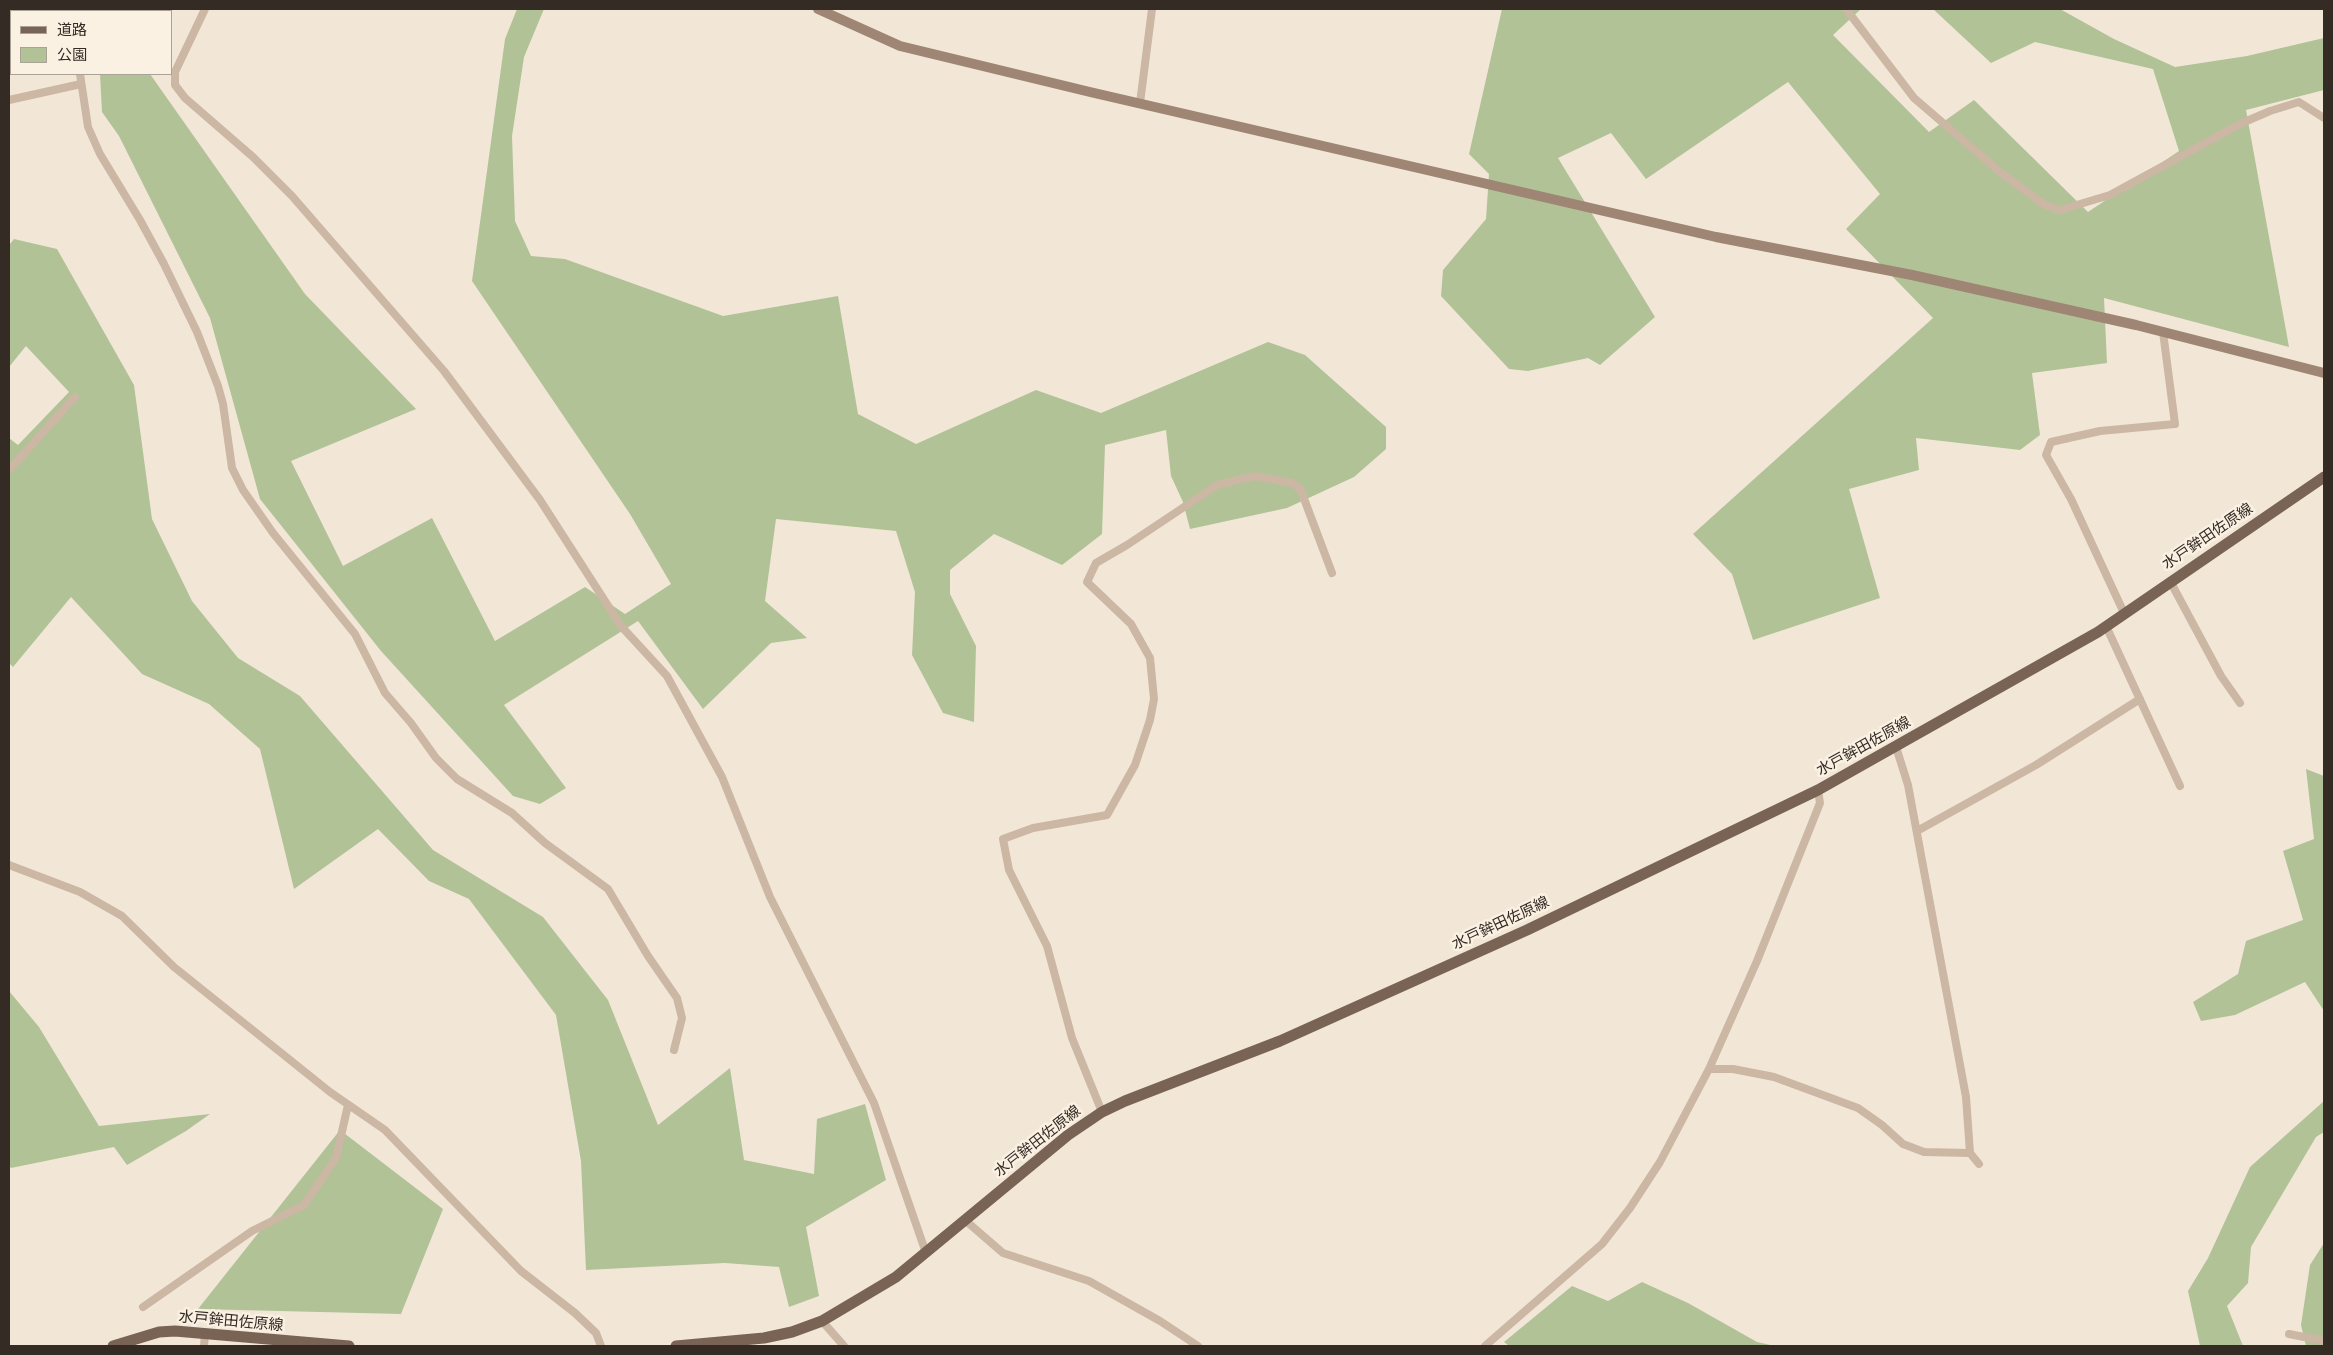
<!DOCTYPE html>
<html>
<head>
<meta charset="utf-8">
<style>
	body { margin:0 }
	#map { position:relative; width:2333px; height:1355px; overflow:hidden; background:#f2e7d7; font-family:Poppins,"Noto Sans JP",sans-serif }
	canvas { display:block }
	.frame { position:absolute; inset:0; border:10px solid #352b25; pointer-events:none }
	.legend { position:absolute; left:10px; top:10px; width:162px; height:65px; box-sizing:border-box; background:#faf1e3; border:1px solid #aba297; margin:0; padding:6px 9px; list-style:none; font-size:15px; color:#352b25 }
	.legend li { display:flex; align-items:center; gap:10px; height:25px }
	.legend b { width:25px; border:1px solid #aba297 }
</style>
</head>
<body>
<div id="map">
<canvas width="2333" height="1355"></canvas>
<div class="frame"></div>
<ul class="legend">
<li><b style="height:6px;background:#786355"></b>道路</li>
<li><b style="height:14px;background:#b1c297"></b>公園</li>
</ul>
</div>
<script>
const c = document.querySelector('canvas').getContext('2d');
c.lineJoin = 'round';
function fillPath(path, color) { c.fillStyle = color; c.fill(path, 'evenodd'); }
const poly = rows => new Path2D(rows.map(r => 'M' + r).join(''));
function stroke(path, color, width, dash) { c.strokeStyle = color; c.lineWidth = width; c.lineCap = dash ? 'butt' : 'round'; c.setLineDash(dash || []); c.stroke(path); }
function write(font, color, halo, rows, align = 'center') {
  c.font = font + ' Poppins,"Noto Sans JP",sans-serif'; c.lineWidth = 5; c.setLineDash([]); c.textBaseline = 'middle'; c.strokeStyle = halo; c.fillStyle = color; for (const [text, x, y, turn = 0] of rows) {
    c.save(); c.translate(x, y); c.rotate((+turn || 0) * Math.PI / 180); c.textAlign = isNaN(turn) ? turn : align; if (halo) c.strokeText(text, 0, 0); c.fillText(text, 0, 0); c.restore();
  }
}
const green = poly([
	[517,9,544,9,524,57,512,136,515,221,531,256,565,259,723,316,838,296,858,414,916,444,1036,390,1101,413,1268,342,1305,355,1386,427,1386,449,1354,477,1287,508,1190,529,1183,502,1171,476,1166,430,1105,445,1102,534,1062,565,994,534,950,570,950,594,976,646,974,722,943,713,912,655,915,592,896,531,776,519,765,601,807,638,771,643,703,709,638,621,504,705,566,788,540,804,513,796,381,651,260,499,210,318,119,136,102,112,100,74,150,74,305,294,416,409,291,461,343,566,432,518,495,641,585,587,625,614,671,584,630,514,472,281,505,39],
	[1502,9,1861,9,1833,35,1929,132,1974,100,2088,212,2179,151,2153,69,2035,42,1991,63,1933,9,2060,9,2114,39,2175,67,2247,56,2324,38,2324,90,2246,110,2289,347,2104,298,2107,363,2032,373,2040,435,2020,450,1916,438,1919,470,1849,489,1880,598,1753,640,1732,574,1693,534,1933,318,1846,229,1880,194,1788,82,1646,179,1611,133,1558,158,1655,317,1600,365,1588,358,1528,371,1509,369,1441,296,1443,270,1486,219,1489,174,1469,154],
	[14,239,57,249,134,385,152,519,192,601,238,658,300,696,433,850,543,917,608,1000,658,1125,730,1068,744,1160,814,1174,817,1119,865,1104,886,1180,806,1227,819,1296,789,1307,779,1267,725,1263,586,1270,581,1161,556,1015,469,899,429,881,378,829,294,889,260,749,209,704,142,674,71,597,13,667,9,663,9,438,18,445,69,392,26,346,9,367,9,245],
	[2306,769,2324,776,2324,1011,2305,982,2235,1015,2201,1021,2193,1002,2238,974,2246,941,2303,920,2283,851,2314,839],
	[9,991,39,1027,99,1126,210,1114,186,1131,127,1165,114,1147,11,1168,9,1165],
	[2324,1101,2324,1132,2316,1137,2251,1247,2248,1283,2227,1306,2243,1346,2200,1346,2188,1291,2208,1258,2250,1167],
	[340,1130,443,1209,401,1314,198,1309],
	[2324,1243,2324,1346,2306,1346,2301,1325,2310,1265],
	[1642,1282,1688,1303,1757,1342,1775,1346,1509,1346,1504,1342,1572,1286,1608,1301]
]);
const street = poly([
	[205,9,175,72,175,85,185,98,253,157,292,196,444,371,540,500,621,626,667,676,722,777,770,897,874,1103,926,1253],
	[1846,9,1914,98,2000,172,2045,205,2060,210,2110,195,2242,123,2270,111,2299,102,2324,118],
	[85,11,86,9],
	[80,74,88,127,100,154,140,220,164,264,197,332,218,386,223,404,232,468,243,490,273,533,355,634,385,693,411,723,436,758,457,779,512,813,545,843,608,889,648,956,677,998,682,1018,674,1050],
	[9,100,81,84],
	[1140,103,1152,9],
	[9,470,75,397],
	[2170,581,2221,676,2240,703],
	[2124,613,2071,499,2046,455,2051,442,2100,431,2175,424,2163,332],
	[2106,626,2180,786],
	[1896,747,1908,785,1966,1097,1970,1153,1979,1164],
	[1917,831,2036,765,2140,699],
	[9,865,80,892,122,916,174,967,330,1092,385,1130,521,1271,575,1313,596,1333,601,1346],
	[1709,1069,1733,1069,1774,1077,1858,1108,1882,1125,1903,1144,1924,1152,1970,1153],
	[1102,1112,1072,1038,1047,946,1009,870,1003,839,1033,828,1107,815,1135,765,1150,720,1154,699,1150,658,1131,624,1087,582,1096,563,1127,545,1217,485,1254,476,1292,483,1300,488,1332,573],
	[966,1221,1003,1253,1089,1281,1160,1321,1198,1346],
	[143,1307,252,1231,304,1205,336,1158,348,1105],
	[822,1321,844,1346],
	[2289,1334,2324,1341],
	[204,1346,205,1334],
	[1485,1346,1602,1244,1630,1208,1660,1162,1709,1069,1757,961,1820,803,1818,790]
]);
const secondary = poly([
	[818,9,900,46,1090,92,1716,237,1912,275,2136,325,2324,373]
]);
const primary = poly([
	[113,1346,159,1332,175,1331,349,1346],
	[676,1346,764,1338,792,1332,822,1321,896,1277,1068,1135,1102,1112,1125,1101,1280,1041,1527,930,1818,790,2098,632,2324,477]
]);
const streetNames = [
	["水戸鉾田佐原線",2208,537,-34],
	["水戸鉾田佐原線",1864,747,-29],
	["水戸鉾田佐原線",1501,924,-25],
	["水戸鉾田佐原線",1038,1142,-38],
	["水戸鉾田佐原線",231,1322,5]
];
fillPath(green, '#b1c297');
stroke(street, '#cbb7a3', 8);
stroke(secondary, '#9e8574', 10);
stroke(primary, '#786355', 11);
write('15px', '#352b25', '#faf1e3', streetNames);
</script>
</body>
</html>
